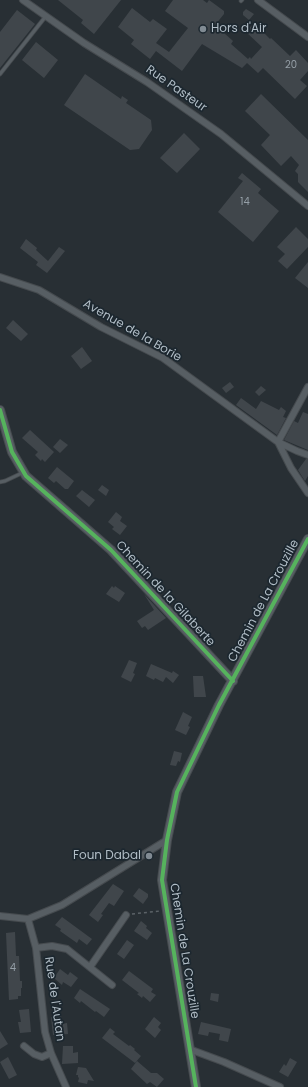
<!DOCTYPE html>
<html>
<head>
<meta charset="utf-8">
<style>
	body { margin:0 }
	canvas { display:block; background:#282f34 }
</style>
</head>
<body>
<canvas width="308" height="1087"></canvas>
<script>
const c = document.querySelector('canvas').getContext('2d');
c.lineJoin = 'round';
function fillPath(path, color) { c.fillStyle = color; c.fill(path, 'evenodd'); }
const poly = rows => new Path2D(rows.map(r => 'M' + r).join(''));
function stroke(path, color, width, dash) { c.strokeStyle = color; c.lineWidth = width; c.lineCap = dash ? 'butt' : 'round'; c.setLineDash(dash || []); c.stroke(path); }
function write(font, color, halo, rows, align = 'center') {
  c.font = font + ' Poppins,sans-serif'; c.lineWidth = 3.5; c.setLineDash([]); c.textBaseline = 'middle'; c.strokeStyle = halo; c.fillStyle = color; for (const [text, x, y, turn = 0] of rows) {
    c.save(); c.translate(x, y); c.rotate((+turn || 0) * Math.PI / 180); c.textAlign = isNaN(turn) ? turn : align; if (halo) c.strokeText(text, 0, 0); c.fillText(text, 0, 0); c.restore();
  }
}
const building = poly([
	[58,0,121,0,94,34,81,23,83,20],
	[173,0,203,0,207,3,209,0,224,11,224,14,215,25,233,41,231,44,248,59,250,57,251,59,262,47,246,32,254,23,270,39,271,38,290,56,296,50,308,63,308,71,300,80,307,86,295,99,263,68,258,73,247,63,242,68,202,44,182,71,156,51,150,59,131,44,134,40,118,27,132,8,150,22,153,19,167,29,156,43,169,52,188,28,165,11],
	[246,9,254,14,249,20,243,15,243,12],
	[17,10,35,24,0,68,0,32],
	[36,42,58,60,44,78,22,60],
	[85,74,121,99,122,96,128,100,126,103,151,120,152,130,139,149,130,150,64,105],
	[261,94,308,140,308,192,298,182,298,174,295,171,299,165,291,156,281,166,261,145,270,135,245,111],
	[184,133,200,149,177,173,160,158],
	[242,173,261,189,258,193,279,211,253,242,218,212,243,181,238,178],
	[296,227,308,239,308,247,287,269,278,261,285,254,277,247],
	[26,239,37,248,36,250,48,261,59,247,65,251,47,273,36,265,38,262,20,248],
	[308,262,308,288,295,278],
	[13,320,28,334,21,341,6,328],
	[82,347,92,361,81,369,71,356],
	[230,382,234,387,226,393,222,388],
	[261,386,266,390,259,396,255,392],
	[241,398,256,409,261,401,279,410,281,407,286,411,283,417,286,418,277,435,236,405],
	[303,412,308,414,308,450,284,440,294,421,298,423],
	[30,430,54,452,45,462,42,459,41,461,35,455,38,452,22,438],
	[60,439,68,445,60,453,53,447],
	[306,459,308,459,308,476,305,481,298,470],
	[57,467,74,481,68,489,65,489,56,481,54,483,48,478],
	[102,485,109,490,106,496,98,490],
	[82,490,95,500,89,507,76,496],
	[116,512,122,517,120,521,127,526,120,535,112,529,114,527,108,522],
	[112,586,114,588,115,586,125,593,119,602,106,594],
	[144,594,166,618,148,630,145,626,142,628,137,621,154,610],
	[129,660,137,663,133,673,135,674,131,682,121,677],
	[151,664,172,673,173,671,179,675,173,683,166,677,163,682,155,678,154,680,146,676],
	[193,676,203,676,206,697,194,697],
	[183,712,192,717,188,726,190,727,186,735,175,730],
	[174,751,182,753,180,762,178,761,176,766,170,765],
	[113,884,124,891,114,906,109,903,101,914,103,915,98,922,89,915],
	[139,888,148,894,148,897,143,904,133,896],
	[62,917,92,939,87,945,79,939,77,943,60,931,61,929,55,925],
	[141,921,147,926,146,928,152,933,147,940,134,931],
	[15,932,16,956,19,956,20,981,22,981,22,988,21,988,21,996,18,996,18,999,9,1000,6,933],
	[127,940,134,945,124,959,117,954],
	[60,969,68,975,70,972,78,978,71,987,63,982,62,985,54,978],
	[129,971,153,989,151,992,156,995,150,1002,143,996,142,998,137,994,139,993,122,980],
	[80,989,110,1009,104,1017,96,1011,95,1012,81,1001,80,1003,74,998],
	[211,993,219,994,218,1002,210,1000],
	[29,1009,31,1032,20,1033,18,1022,21,1022,19,1010],
	[61,1015,62,1024,67,1023,68,1034,53,1035,51,1017],
	[154,1017,161,1023,158,1027,161,1030,155,1038,145,1029],
	[201,1022,231,1029,228,1042,219,1040,220,1034,209,1032,208,1036,198,1034],
	[110,1028,115,1032,113,1034,129,1046,130,1045,135,1049,134,1050,141,1056,135,1063,102,1038],
	[0,1031,8,1044,0,1049],
	[63,1046,73,1046,73,1053,78,1052,78,1063,62,1064],
	[8,1057,17,1075,9,1079,0,1062],
	[290,1058,297,1062,288,1077,279,1072,284,1064,286,1066],
	[137,1061,151,1073,157,1073,164,1079,157,1087,150,1082,147,1084,131,1069],
	[78,1067,86,1068,94,1081,88,1080,87,1084,78,1082,79,1078,78,1077,78,1075,76,1075]
]);
const path = poly([
	[132,914,160,911]
]);
const service = poly([
	[241,1,242,0],
	[0,74,46,16],
	[0,482,5,481,22,473]
]);
const minor = poly([
	[23,0,84,43,147,82,221,134,308,206],
	[258,0,308,37],
	[0,277,39,290,101,327,163,358,278,442,297,451,308,455],
	[278,442,308,387],
	[278,442,291,468,308,493],
	[0,916,28,919,62,905,167,840],
	[28,919,36,948,45,1032,51,1053,66,1087],
	[36,948,52,946,67,949,112,985],
	[90,967,126,915],
	[24,1046,34,1054,42,1057,51,1053],
	[189,1049,224,1062,280,1087]
]);
const tertiary = poly([
	[0,410,12,452,26,476,111,550,233,681],
	[196,1087,162,880,167,840,177,792,219,705,308,539]
]);
const cycleway = poly([
	[0,410,12,452,26,476,111,550,233,681],
	[196,1087,162,880,167,840,177,792,219,705,308,539]
]);
const markers = [
	[203,29,4,"#818b93"],
	[149,856,4,"#818b93"]
];
const numberNames = [
	["20",291,65],
	["14",245,202],
	["4",13,968]
];
const poiNames = [
	["Hors d'Air",211,29],
	["Foun Dabal",141,856,"right"]
];
const streetNames = [
	["Rue Pasteur",176,89,35],
	["Avenue de la Borie",132,331,30],
	["Chemin de la Gilaberte",165,594,47],
	["Chemin de La Crouzille",264,601,-62],
	["Chemin de La Crouzille",184,951,81],
	["Rue de l'Autan",54,999,82]
];
fillPath(building, '#40464b');
stroke(service, '#464b4f', 4.5);
stroke(minor, '#464b4f', 8);
stroke(tertiary, '#464b4f', 10);
stroke(path, '#5b6267', 1.5, [3, 3]);
stroke(service, '#575e63', 3);
stroke(minor, '#575e63', 6);
stroke(tertiary, '#575e63', 8);
stroke(cycleway, '#56b35d', 4);
for (const [x, y, r, color] of markers) { const dot = new Path2D(); dot.arc(x, y, r, 0, 2 * Math.PI); c.fillStyle = color; c.fill(dot); stroke(dot, '#1c272f', 1.5); }
write('10px', '#959fa7', null, numberNames);
write('12px', '#b1bdc6', '#1c272f', poiNames, 'left');
write('12px', '#b1bdc6', '#1c272f', streetNames);
</script>
</body>
</html>
